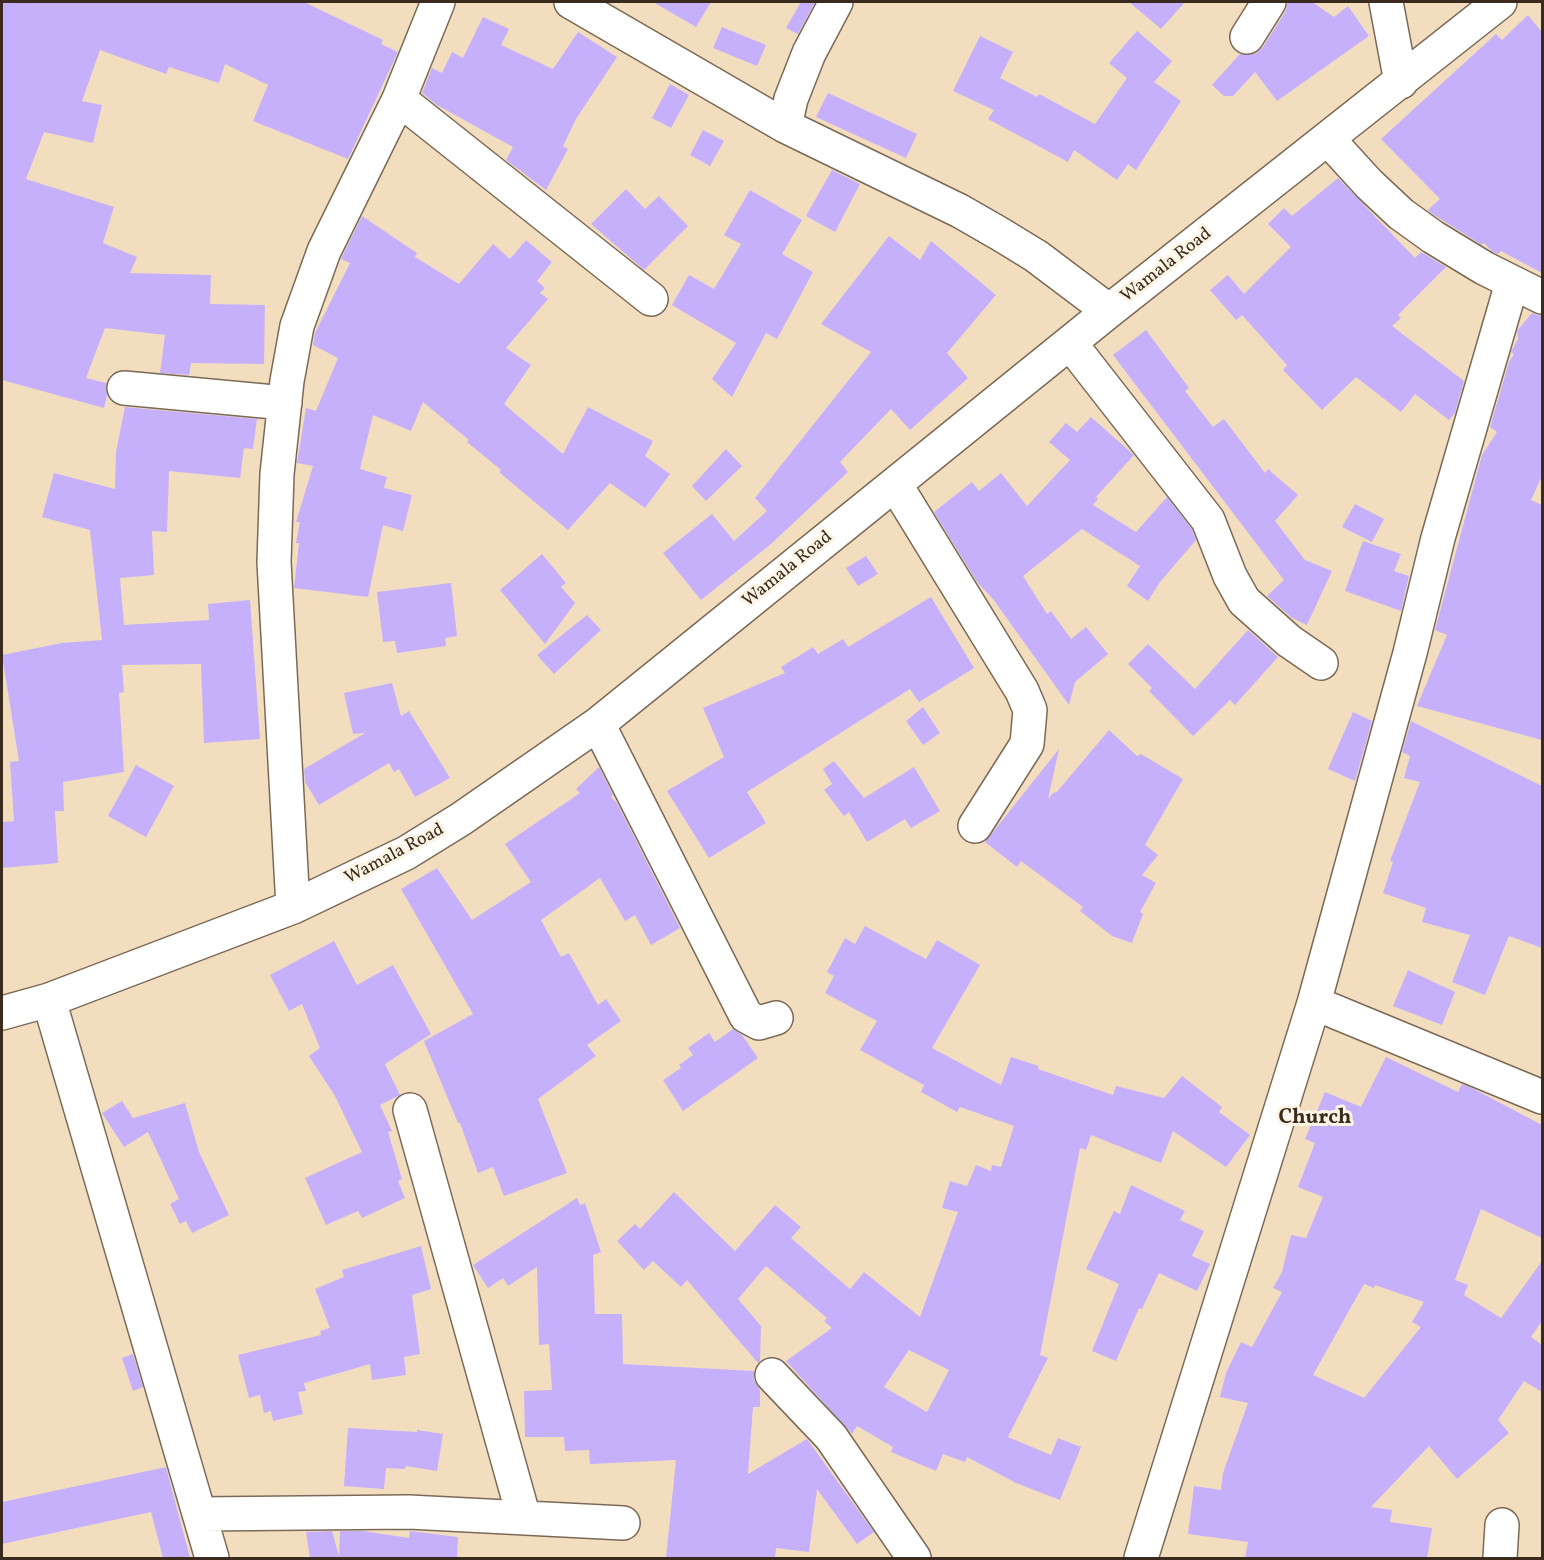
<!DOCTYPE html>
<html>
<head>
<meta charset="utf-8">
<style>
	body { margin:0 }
	#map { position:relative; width:1544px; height:1560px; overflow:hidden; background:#f2debf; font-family:Vollkorn,serif }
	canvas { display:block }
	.frame { position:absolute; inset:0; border:3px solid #3b2a1e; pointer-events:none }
</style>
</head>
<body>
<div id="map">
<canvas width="1544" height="1560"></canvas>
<div class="frame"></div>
</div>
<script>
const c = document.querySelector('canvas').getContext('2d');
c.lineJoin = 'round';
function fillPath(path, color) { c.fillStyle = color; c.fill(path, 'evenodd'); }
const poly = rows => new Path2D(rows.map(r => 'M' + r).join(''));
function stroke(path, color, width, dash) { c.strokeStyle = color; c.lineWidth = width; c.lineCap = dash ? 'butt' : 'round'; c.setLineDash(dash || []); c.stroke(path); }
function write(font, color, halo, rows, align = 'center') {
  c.font = font + ' Vollkorn,serif'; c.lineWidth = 6; c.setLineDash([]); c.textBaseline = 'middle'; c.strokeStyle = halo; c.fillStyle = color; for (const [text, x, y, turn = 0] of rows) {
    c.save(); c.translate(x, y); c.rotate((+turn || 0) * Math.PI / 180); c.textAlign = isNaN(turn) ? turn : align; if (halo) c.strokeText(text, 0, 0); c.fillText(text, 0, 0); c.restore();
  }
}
const building = poly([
	[2,2,304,2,383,40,381,44,398,52,348,159,253,121,268,85,225,64,219,83,169,67,166,74,100,50,82,101,102,105,93,143,44,132,26,179,114,207,103,243,137,257,130,273,211,275,210,304,265,305,264,364,191,363,189,375,160,373,165,335,105,328,86,378,106,383,107,396,104,408,2,380],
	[653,2,711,2,696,27],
	[801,2,815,2,798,34,786,28],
	[1129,2,1185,2,1161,29],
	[1288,2,1312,2,1334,17,1348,6,1369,36,1277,101,1255,72,1233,96,1224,96,1212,85,1240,54,1255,54,1263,47,1285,12],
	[1528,15,1542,32,1542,273,1501,251,1498,254,1493,252,1484,243,1482,245,1431,213,1428,210,1440,199,1381,139,1496,34,1502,40],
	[483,17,509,29,501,45,553,69,578,32,617,57,576,119,563,146,568,149,546,190,506,160,513,147,437,105,422,93,432,68,442,73,452,52,463,58],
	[722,27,766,45,757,66,713,48],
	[1137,31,1172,61,1154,82,1181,101,1136,170,1128,164,1117,180,1074,150,1068,162,988,119,994,110,953,91,980,36,1013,52,1000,78,1037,97,1039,94,1095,124,1127,78,1109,63],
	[670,84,689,95,671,128,652,118],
	[828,93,917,134,906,158,816,117],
	[703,130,724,141,710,166,690,155],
	[832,170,860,184,835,232,806,216],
	[1338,178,1415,258,1421,252,1446,267,1398,315,1401,318,1392,326,1464,381,1455,413,1449,420,1415,394,1401,412,1356,377,1322,410,1283,370,1287,365,1242,315,1236,320,1210,290,1228,275,1244,294,1291,247,1268,224,1284,208,1292,216],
	[626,189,645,209,659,196,688,226,644,270,591,224],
	[750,190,802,220,782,254,813,272,777,339,766,333,732,397,712,379,736,343,672,305,689,275,714,289,741,244,724,235],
	[362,216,417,253,415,257,459,284,493,244,510,259,526,240,552,262,537,281,545,288,540,293,548,299,506,348,531,365,504,404,563,454,588,407,653,441,645,456,670,474,645,508,610,483,568,530,499,472,501,470,467,442,469,440,423,402,411,431,373,415,360,469,387,477,384,488,412,495,403,531,383,525,368,597,294,588,299,543,296,543,300,522,296,522,313,466,297,463,306,408,316,411,338,358,313,345,315,333,350,263,341,259],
	[889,236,920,260,931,241,996,295,947,353,968,378,910,430,891,409,840,462,848,472,771,544,701,600,663,553,712,514,734,541,767,511,755,498,871,352,821,324],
	[1532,313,1542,316,1542,476,1531,500,1542,505,1542,740,1417,706,1447,635,1435,630,1482,455,1497,432,1490,427,1509,362,1514,354,1511,352,1518,339,1517,331],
	[1146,330,1189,388,1185,391,1213,427,1224,419,1265,473,1268,469,1298,495,1275,521,1305,560,1332,571,1307,625,1292,618,1267,596,1284,580,1113,355],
	[125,407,257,419,253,449,244,448,240,478,169,471,167,532,152,531,154,575,120,578,124,625,209,620,208,604,250,600,260,739,204,743,201,664,122,665,124,692,119,693,124,772,63,782,64,811,55,811,58,863,2,868,2,822,14,821,10,762,19,761,2,655,62,643,102,640,90,530,42,517,54,473,115,489,116,452],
	[1091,417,1134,455,1096,497,1098,499,1093,505,1136,532,1167,497,1192,529,1196,540,1160,582,1148,601,1127,586,1140,566,1082,529,1023,576,1047,614,1051,611,1071,639,1086,627,1108,654,1075,682,1069,705,993,599,977,582,934,512,972,482,979,491,1001,473,1027,506,1070,460,1049,442,1066,423,1077,432],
	[726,449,742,466,706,501,692,486],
	[1355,504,1384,519,1372,542,1342,527],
	[1363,541,1401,554,1394,571,1409,576,1401,611,1345,591],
	[542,554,566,583,561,587,575,603,545,644,500,590],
	[866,556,878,574,858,586,846,568],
	[451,583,457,636,445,638,446,646,397,653,395,641,383,642,377,592],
	[931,597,974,668,919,702,910,689,747,792,766,823,709,858,667,791,724,757,703,708,785,673,781,667,813,647,818,654,843,639,848,647],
	[587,615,601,630,554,674,537,655],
	[1248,630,1278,657,1235,705,1230,700,1193,736,1149,691,1152,688,1128,664,1148,644,1195,689],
	[392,683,401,716,409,711,450,778,415,797,399,769,394,772,389,763,319,805,305,782,304,769,365,733,353,734,344,693],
	[923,707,940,733,923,745,906,721],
	[1353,712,1372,721,1355,781,1328,769],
	[1411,721,1542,786,1542,948,1509,936,1485,995,1452,982,1470,935,1422,922,1426,908,1383,893,1393,862,1390,861,1420,782,1404,778,1410,756,1402,752],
	[1109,730,1137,756,1141,754,1183,779,1145,845,1158,855,1142,875,1156,883,1140,912,1143,914,1132,943,1112,936,1080,911,1083,907,1021,861,1017,867,985,842,1059,749,1048,799,1054,792,1056,793],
	[834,761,864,798,914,767,940,811,911,828,905,819,867,842,849,812,844,816,824,790,832,784,823,769],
	[136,765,174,786,146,837,108,816],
	[599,767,613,795,611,797,617,803,680,928,651,945,635,915,625,921,600,878,541,920,561,957,569,953,598,1005,606,999,621,1021,587,1045,596,1056,538,1099,567,1173,504,1196,493,1167,478,1173,460,1123,458,1123,424,1041,473,1014,401,889,437,868,472,920,531,882,505,844,580,793,576,789],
	[865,926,926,959,937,940,980,965,932,1048,1001,1085,1011,1057,1039,1066,1038,1069,1113,1095,1116,1086,1164,1098,1182,1076,1222,1107,1219,1112,1250,1135,1226,1167,1173,1131,1161,1163,1091,1135,1086,1150,1080,1148,1040,1355,1048,1358,1008,1437,1051,1455,1058,1438,1081,1447,1060,1500,1016,1483,967,1457,965,1462,943,1454,936,1471,891,1452,893,1447,857,1426,852,1434,786,1361,832,1328,824,1321,827,1318,766,1266,738,1299,761,1326,760,1361,758,1363,687,1280,681,1287,653,1261,644,1270,617,1241,635,1224,640,1229,674,1192,735,1251,775,1205,801,1227,791,1238,850,1289,864,1272,920,1317,958,1212,942,1208,950,1181,967,1186,976,1165,991,1171,992,1165,1001,1167,1014,1126,960,1107,957,1112,921,1092,924,1085,860,1050,877,1021,825,993,834,976,827,972,845,938,855,944],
	[909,1350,949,1370,927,1412,884,1387],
	[334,941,357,985,393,965,431,1034,385,1064,400,1095,380,1105,392,1131,388,1132,402,1179,398,1181,405,1198,362,1218,358,1211,326,1225,305,1178,362,1152,335,1096,309,1056,320,1048,302,1004,289,1011,270,975],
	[1408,970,1455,992,1442,1025,1393,1006],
	[733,1029,742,1035,758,1058,683,1111,663,1080,681,1068,679,1065,693,1055,688,1048,709,1033,715,1042],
	[1386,1057,1458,1092,1462,1084,1472,1088,1542,1125,1542,1238,1481,1209,1455,1280,1468,1285,1464,1295,1501,1318,1542,1261,1542,1321,1531,1337,1542,1345,1542,1392,1524,1381,1498,1420,1509,1433,1457,1479,1429,1446,1371,1507,1392,1510,1390,1522,1432,1528,1427,1558,1245,1558,1248,1542,1188,1534,1194,1486,1221,1490,1223,1473,1248,1403,1220,1397,1226,1373,1241,1342,1252,1347,1282,1292,1273,1288,1282,1272,1291,1235,1306,1238,1323,1197,1298,1187,1315,1143,1305,1139,1325,1092,1361,1107],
	[1364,1284,1374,1288,1375,1285,1424,1302,1412,1322,1421,1327,1364,1398,1313,1375],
	[122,1101,133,1118,185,1103,199,1152,229,1215,192,1233,186,1221,180,1224,170,1204,179,1199,148,1132,124,1147,102,1113],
	[1131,1185,1185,1211,1180,1220,1204,1231,1192,1256,1210,1264,1197,1291,1159,1273,1142,1309,1139,1308,1116,1361,1092,1351,1119,1284,1086,1269,1114,1211,1120,1214],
	[577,1198,580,1205,585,1203,601,1252,593,1255,595,1314,622,1314,623,1364,754,1371,754,1380,760,1390,760,1407,753,1407,748,1474,807,1439,874,1532,857,1544,817,1489,809,1552,776,1548,775,1558,666,1558,676,1460,590,1464,589,1450,565,1451,564,1437,525,1437,524,1391,552,1390,549,1344,539,1345,537,1267,508,1286,503,1278,488,1288,473,1265],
	[421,1246,431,1289,412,1295,420,1354,404,1357,406,1375,372,1380,370,1364,304,1383,306,1391,298,1392,303,1414,273,1421,271,1411,264,1413,260,1395,249,1398,238,1355,321,1335,320,1331,330,1328,315,1289,344,1277,342,1270],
	[133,1354,143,1387,133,1391,122,1358],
	[348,1428,417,1432,417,1430,443,1434,437,1471,406,1466,405,1469,386,1468,384,1489,344,1486],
	[166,1467,190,1558,163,1558,151,1512,2,1544,2,1502],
	[332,1531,339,1556,340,1531,363,1531,409,1538,410,1531,458,1537,457,1558,310,1558,306,1532]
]);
const minor = poly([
	[571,2,785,126,960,211,1000,234,1036,256,1109,311],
	[1386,2,1401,82],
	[1247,37,1269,2],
	[399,99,651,299],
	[785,126,791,99,809,53,836,2],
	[1328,139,1369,184,1401,214,1433,237,1484,268,1542,297],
	[1070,343,1208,520,1230,576,1244,601,1289,641,1321,663],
	[124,388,285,403],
	[895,484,1022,691,1030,710,1027,744,975,826],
	[598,724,746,1016,759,1023,776,1018],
	[293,907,274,562,277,474,287,381,297,326,324,251,399,99,438,2],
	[49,1000,212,1558],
	[1314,1003,1542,1097],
	[2,1013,49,1000,293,907,406,853,461,819,598,724,1109,311,1500,2],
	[410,1110,524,1518],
	[772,1375,831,1437,914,1558],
	[199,1514,409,1512,623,1523],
	[1141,1558,1314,1003,1410,653,1438,538,1512,283],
	[1500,1558,1502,1525]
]);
const streetNames = [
	["Wamala Road",1167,266,-38],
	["Wamala Road",788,570,-39],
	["Wamala Road",395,855,-28]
];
const quarterNames = [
	["Church",1315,1119]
];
fillPath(building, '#c6b0fc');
stroke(minor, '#7b6956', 36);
stroke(minor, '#fff', 33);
write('18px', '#3b2a1e', '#fcf5e5', streetNames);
write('bold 21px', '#3b2a1e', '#fcf5e5', quarterNames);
</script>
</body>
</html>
